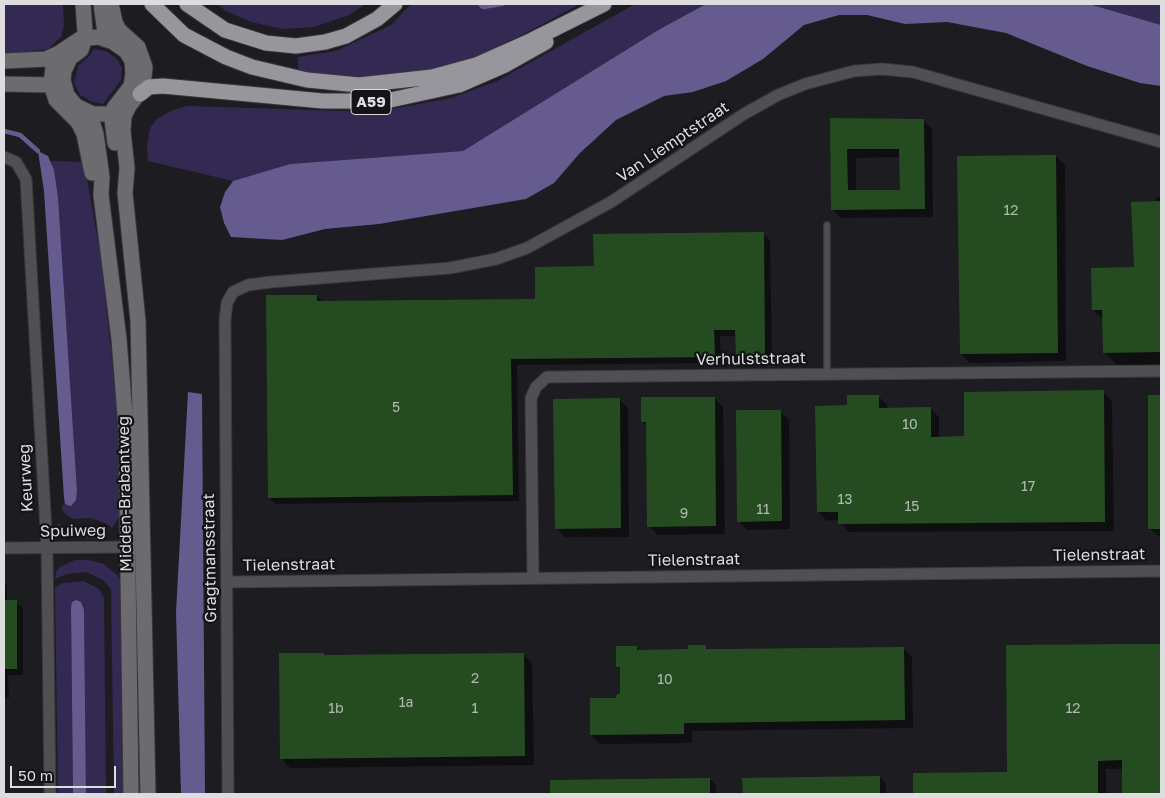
<!DOCTYPE html>
<html>
<head>
<meta charset="utf-8">
<style>
	body { margin:0 }
	#map { position:relative; width:1165px; height:798px; overflow:hidden; background:#1d1c21; font-family:"Golos Text",sans-serif }
	canvas { display:block }
	.frame { position:absolute; inset:0; border:5px solid #dddde0; pointer-events:none }
	.scale { position:absolute; left:10px; top:766px; width:106px; height:22px; box-sizing:border-box; border:2px solid #dddde0; border-top:0; padding-left:6px; font-size:15px; line-height:18px; white-space:nowrap; color:#dddde0; -webkit-text-stroke:4px #141317; paint-order:stroke }
</style>
</head>
<body>
<div id="map">
<canvas width="1165" height="798"></canvas>
<div class="frame"></div>
<div class="scale">50 m</div>
</div>
<script>
const c = document.querySelector('canvas').getContext('2d');
c.lineJoin = 'round';
function fillPath(path, color) { c.fillStyle = color; c.fill(path, 'evenodd'); }
const poly = rows => new Path2D(rows.map(r => 'M' + r).join(''));
function stroke(path, color, width, dash) { c.strokeStyle = color; c.lineWidth = width; c.lineCap = dash ? 'butt' : 'round'; c.setLineDash(dash || []); c.stroke(path); }
function write(font, color, halo, rows, align = 'center') {
  c.font = font + ' "Golos Text",sans-serif'; c.lineWidth = 4.5; c.setLineDash([]); c.textBaseline = 'middle'; c.strokeStyle = halo; c.fillStyle = color; for (const [text, x, y, turn = 0] of rows) {
    c.save(); c.translate(x, y); c.rotate((+turn || 0) * Math.PI / 180); c.textAlign = isNaN(turn) ? turn : align; if (halo) c.strokeText(text, 0, 0); c.fillText(text, 0, 0); c.restore();
  }
}
const green = poly([
	[4,4,63,4,64,25,61,37,48,49,4,54],
	[217,4,366,4,349,15,314,27,283,29,251,22,224,10],
	[411,4,580,4,520,36,471,59,425,71,387,77,336,77,307,74,298,69,298,57,336,51,391,25],
	[635,4,706,4,660,29,463,151,290,164,233,181,148,161,147,146,150,128,157,119,173,110,188,106,376,112,451,98,497,81],
	[1089,4,1161,4,1161,25,1130,16],
	[94,49,106,51,117,59,122,68,121,80,103,104,92,102,80,95,74,83,78,66,90,55],
	[51,161,84,162,101,257,119,425,122,513,112,528,105,523,91,518,74,519,65,514,61,507,65,503,76,500,77,491,58,197],
	[58,523,67,529,84,528,102,536,95,539,67,537,60,532],
	[75,560,89,560,104,564,116,574,122,584,127,794,114,794,111,589,103,580,87,572,67,574,55,579,56,572,60,567],
	[83,581,99,589,104,598,106,794,86,794,84,610,71,608,73,794,58,794,55,587,63,583]
]);
const water = poly([
	[706,4,1089,4,1161,25,1161,86,1140,83,1087,66,1006,33,947,22,905,24,867,15,839,15,804,25,763,59,726,81,693,92,664,96,616,120,580,153,554,183,526,199,379,224,325,229,282,240,231,237,224,223,220,207,225,192,233,181,290,164,463,151,660,29],
	[38,151,48,156,54,170,58,197,77,491,76,500,71,506,65,504,64,498,44,191],
	[188,392,202,394,205,794,181,794,176,612],
	[76,600,81,602,84,610,86,794,73,794,71,608,72,602]
]);
const shadow = poly([
	[831,119,923,120,932,129,933,217,841,218,832,210],
	[901,157,901,191,856,192,856,158],
	[1056,156,1065,165,1066,361,970,363,961,354],
	[1157,197,1161,197,1161,365,1117,365,1104,352,1104,320,1093,310,1135,268],
	[763,234,770,240,772,362,743,363,737,356,737,336,720,336,721,363,517,365,519,501,276,504,269,498,317,296,323,302,537,300,595,267],
	[1103,392,1112,401,1114,531,848,532,839,520,827,521,818,512,848,407,878,396,887,405,887,409,930,408,939,417,939,438,965,438],
	[1149,396,1161,396,1161,538,1150,529],
	[714,398,723,407,725,534,658,535,649,526,648,426,642,421],
	[619,399,628,408,629,537,565,537,556,528],
	[780,411,789,420,790,529,747,530,739,521],
	[4,583,7,586,7,602,16,602,23,608,23,675,8,675,9,698,4,698,4,726],
	[705,646,709,650,903,648,912,657,913,728,692,731,692,743,600,744,591,735,622,696,621,670,617,666,636,647,640,651,689,650],
	[1161,646,1161,794,1124,794,1123,769,1106,769,1106,794,914,794,914,775,1009,774,1007,647],
	[324,654,326,657,524,655,532,663,534,765,290,768,282,759],
	[880,777,886,784,886,794,744,794,744,779],
	[710,779,716,786,716,794,551,794,551,781]
]);
const stream = poly([
	[480,4,483,7,502,4],
	[4,131,20,135,38,151]
]);
const building = poly([
	[830,118,924,119,925,209,831,210],
	[847,149,899,149,900,190,848,190],
	[1056,155,1058,353,960,354,957,156],
	[1161,201,1161,352,1103,353,1102,310,1092,310,1091,268,1134,267,1131,202],
	[764,232,765,356,736,356,735,330,714,330,715,357,511,359,513,495,268,498,266,295,317,295,317,301,535,299,535,267,594,266,593,234],
	[1104,390,1105,522,838,524,838,512,817,512,815,406,847,405,847,395,879,395,879,408,931,407,931,437,964,436,964,392],
	[1148,395,1161,395,1161,529,1148,529],
	[641,397,715,397,716,526,647,527,646,422,641,422],
	[620,398,621,528,555,529,553,399],
	[736,410,781,410,782,521,737,522],
	[4,600,17,600,17,669,4,669],
	[1134,644,1161,644,1161,794,1122,794,1122,760,1098,761,1098,794,913,794,913,773,1007,772,1006,645],
	[688,645,706,645,706,649,726,649,904,647,905,720,692,723,684,723,684,734,590,735,590,698,616,698,617,694,620,694,620,667,616,667,616,646,637,646,637,650,688,649],
	[279,653,324,653,324,655,524,653,525,756,280,759],
	[880,776,880,794,743,794,742,778],
	[710,778,710,794,550,794,550,780]
]);
const lane = poly([
	[827,225,827,374]
]);
const street = poly([
	[4,157,16,162,26,179,47,548,50,794],
	[4,548,134,547],
	[533,578,531,398,536,387,547,377,1161,371],
	[227,582,1161,571],
	[228,794,225,320,227,303,233,292,248,285,271,282,450,268,496,259,527,248,611,202,744,114,778,95,805,84,854,71,882,69,913,72,1161,142]
]);
const secondary = poly([
	[101,4,105,33,113,42],
	[4,61,46,59,59,53],
	[4,84,51,85,67,95,76,106,93,114,111,114,129,106,143,88,145,67,138,47,119,30,115,22,111,4],
	[67,95,63,80,64,71,70,58,81,50,83,44,85,32,83,4],
	[129,106,124,116,123,131,127,168,125,193,138,321,148,794],
	[83,110,91,118,96,134,102,177,101,195,119,339,126,428,131,794],
	[92,173,84,134,78,122,56,100,51,85,53,67,59,53,80,39,98,37,113,42,126,51,132,61,133,74,131,86,114,108,112,119,115,143]
]);
const highway = poly([
	[152,4,184,35,226,57,252,67,307,80,359,85,432,77,476,65,530,41,604,4],
	[187,4,225,30,266,43,296,46,325,42,346,36,377,19,395,4],
	[140,94,149,87,163,86,323,101,386,101,459,85,505,65,546,42]
]);
const numberNames = [
	["12",1011,211],
	["5",396,408],
	["10",910,425],
	["17",1028,487],
	["13",845,500],
	["15",912,507],
	["11",763,510],
	["9",684,514],
	["2",475,679],
	["10",665,680],
	["1a",406,703],
	["1b",336,709],
	["1",475,709],
	["12",1073,709]
];
const shields = [
	[371,102,40]
];
const shieldNames = [
	["A59",371,102]
];
const streetNames = [
	["Van Liemptstraat",673,142,-34],
	["Verhulststraat",751,359,-1],
	["Keurweg",26,478,-93],
	["Midden-Brabantweg",125,494,-91],
	["Spuiweg",73,531,-1],
	["Tielenstraat",1099,555,-1],
	["Gragtmansstraat",210,558,-91],
	["Tielenstraat",694,560,-1],
	["Tielenstraat",289,565,-1]
];
fillPath(green, '#332953');
fillPath(water, '#655b8f');
fillPath(shadow, '#0007');
stroke(stream, '#655b8f', 4.5);
fillPath(building, '#254c21');
stroke(lane, '#38373c', 8);
stroke(street, '#38373c', 13);
stroke(secondary, '#38373c', 17);
stroke(highway, '#38373c', 17);
stroke(lane, '#504f52', 5.5);
stroke(street, '#504f52', 11);
stroke(secondary, '#6c6c70', 15);
stroke(highway, '#96969c', 15);
write('14px', '#afb9b0', null, numberNames);
for (const [x, y, w] of shields) { const box = new Path2D(); box.roundRect(x - w / 2, y - 12.5, w, 25, 4); c.fillStyle = '#141317'; c.fill(box); stroke(box, '#dddde0', 1); }
write('bold 15px', '#dddde0', null, shieldNames);
write('16px', '#dddde0', '#141317', streetNames);
</script>
</body>
</html>
